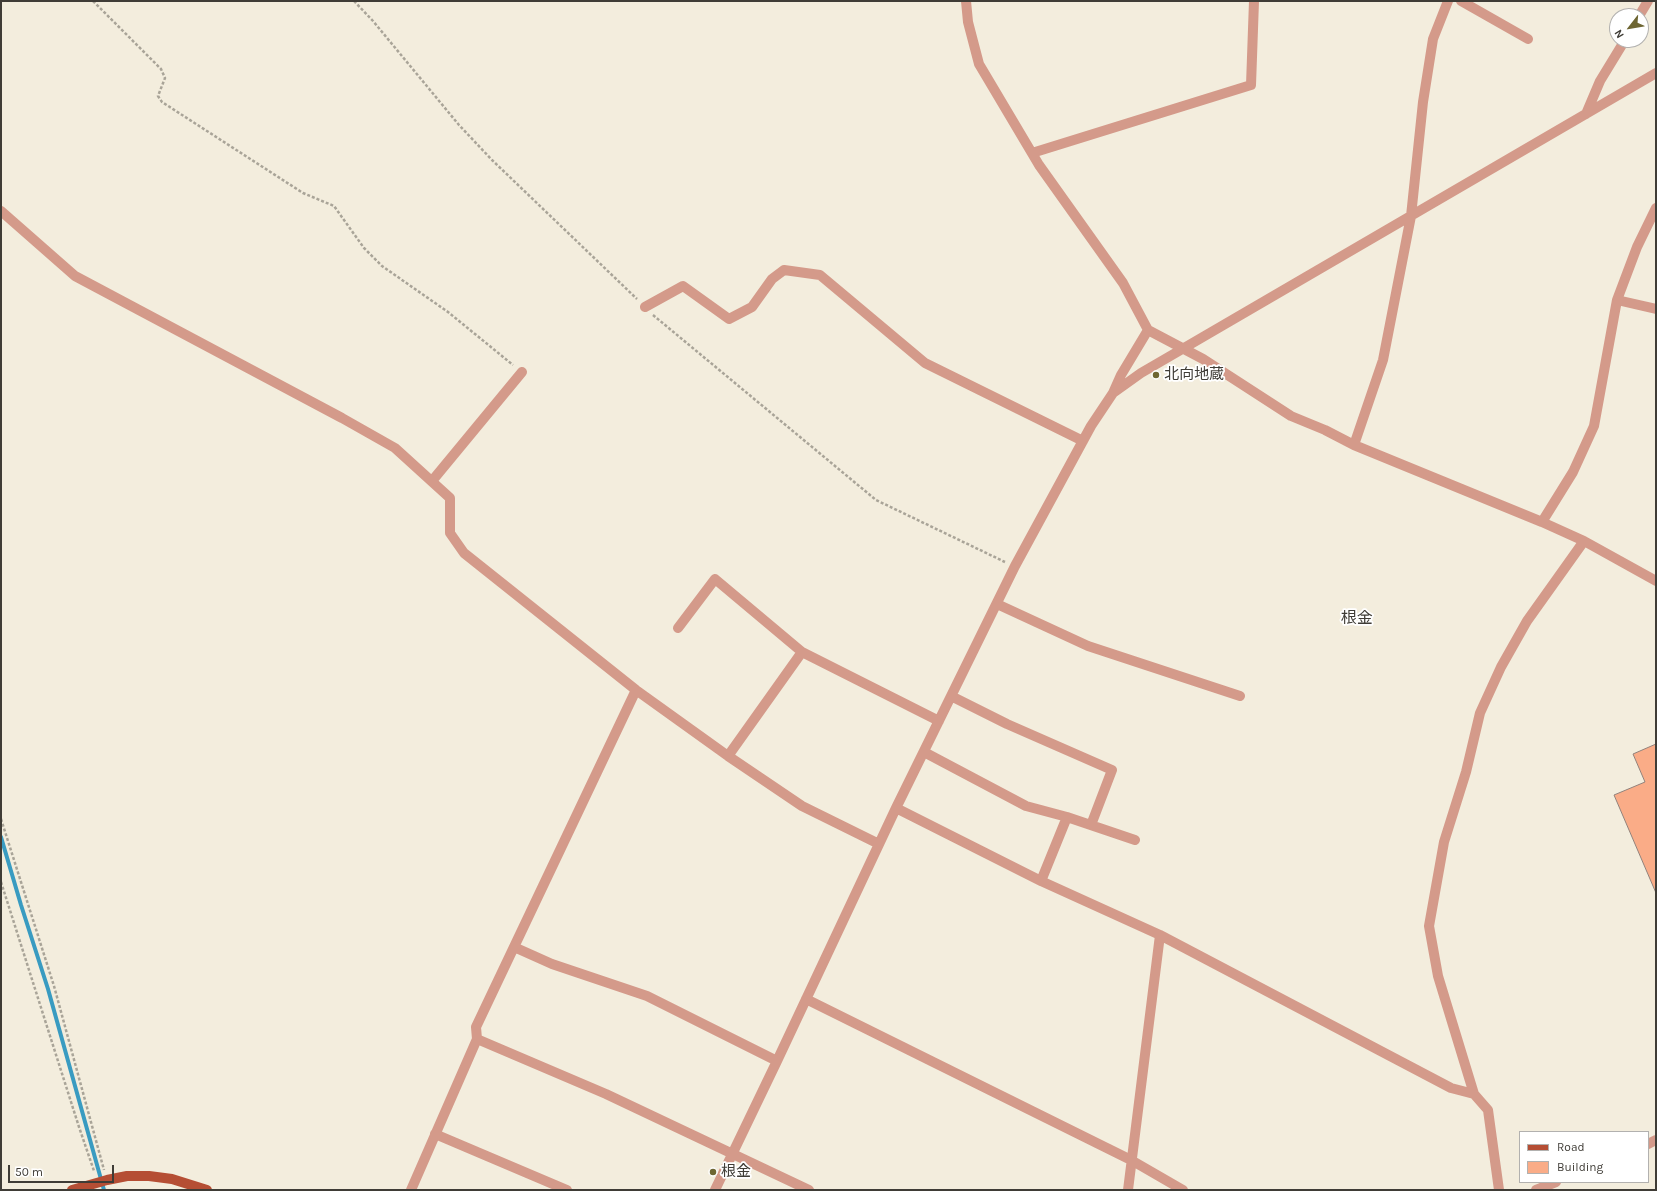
<!DOCTYPE html>
<html>
<head>
<meta charset="utf-8">
<style>
	body { margin:0 }
	#map { position:relative; width:1657px; height:1191px; overflow:hidden; background:#f3eddd; font-family:Karla,sans-serif }
	canvas { display:block }
	.frame { position:absolute; inset:0; border:2px solid #3f3c36; pointer-events:none }
	.legend { position:absolute; left:1519px; top:1131px; width:130px; height:52px; box-sizing:border-box; background:#fff; border:1px solid #b2b1af; margin:0; padding:5px 7px; list-style:none; font-size:12px; color:#3f3c36 }
	.legend li { display:flex; align-items:center; gap:8px; height:20px }
	.legend b { width:20px; border:1px solid #b2b1af }
	.north { position:absolute; left:1609px; top:8px; width:40px; height:40px; box-sizing:border-box; background:#fff; border:1px solid #b2b1af; border-radius:50%; rotate:239deg; font-size:11px; font-weight:700; line-height:16px; text-align:center; color:#3f3c36 }
	.north::after { content:''; display:block; margin:auto; width:14px; height:18px; background:#6e6632; clip-path:polygon(50% 0,100% 100%,50% 72%,0 100%) }
	.scale { position:absolute; left:8px; top:1165px; width:106px; height:18px; box-sizing:border-box; border:2px solid #3f3c36; border-top:0; padding-left:5px; font-size:12px; line-height:14px; white-space:nowrap; color:#3f3c36; -webkit-text-stroke:3px #fff; paint-order:stroke }
</style>
</head>
<body>
<div id="map">
<canvas width="1657" height="1191"></canvas>
<div class="frame"></div>
<ul class="legend">
<li><b style="height:5px;background:#b54e34"></b>Road</li>
<li><b style="height:11px;background:#faac87"></b>Building</li>
</ul>
<div class="north">N</div>
<div class="scale">50 m</div>
</div>
<script>
const c = document.querySelector('canvas').getContext('2d');
c.lineJoin = 'round';
const poly = rows => new Path2D(rows.map(r => 'M' + r).join(''));
function stroke(path, color, width, dash) { c.strokeStyle = color; c.lineWidth = width; c.lineCap = dash ? 'butt' : 'round'; c.setLineDash(dash || []); c.stroke(path); }
function fillPath(path, color) { c.fillStyle = color; c.fill(path, 'evenodd'); }
function write(font, color, halo, rows, align = 'center') {
  c.font = font + ' Karla,"Noto Sans JP",sans-serif'; c.lineWidth = 3.5; c.setLineDash([]); c.textBaseline = 'middle'; c.strokeStyle = halo; c.fillStyle = color; for (const [text, x, y, turn = 0] of rows) {
    c.save(); c.translate(x, y); c.rotate((+turn || 0) * Math.PI / 180); c.textAlign = isNaN(turn) ? turn : align; if (halo) c.strokeText(text, 0, 0); c.fillText(text, 0, 0); c.restore();
  }
}
const stream = poly([
	[1,837,21,905,48,989,104,1190]
]);
const building = poly([
	[1656,744,1656,893,1614,795,1645,782,1633,754,1656,744]
]);
const path = poly([
	[93,1,161,69,165,78,158,96,162,102,303,193,334,206,364,248,382,266,448,312,513,365],
	[354,1,373,21,459,125,492,160,637,299],
	[653,315,876,500,1005,562],
	[1,819,54,986,104,1170],
	[1,882,79,1127,94,1171]
]);
const minor = poly([
	[966,1,968,22,979,64,1039,165,1123,283,1148,330,1203,359,1291,416,1325,430,1354,445,1542,522,1584,541,1656,581],
	[1461,1,1528,39],
	[1639,16,1648,1],
	[1586,114,1600,81,1625,40],
	[1032,153,1251,85,1254,1],
	[1,211,75,276,342,418,395,448,450,498,450,533,464,553,636,690,728,756,802,806,879,844],
	[1617,300,1656,309],
	[645,307,683,286,729,319,752,307,772,279,784,270,820,275,925,363,1083,441],
	[1113,393,1121,375,1148,330],
	[1354,445,1383,360,1411,216,1423,102,1433,39,1448,1],
	[432,481,522,372],
	[1542,522,1573,472,1594,426,1617,300,1637,247,1656,208],
	[997,604,1088,646,1240,696],
	[678,628,715,579,802,652,728,756],
	[802,652,939,721],
	[951,696,1007,724,1112,770,1091,825],
	[924,752,1026,806,1067,817,1135,840],
	[896,808,1041,881,1160,935,1451,1088,1474,1094],
	[1041,881,1067,817],
	[514,947,552,964,647,996,777,1061],
	[806,999,1131,1160,1183,1190],
	[477,1039,606,1094,809,1190],
	[435,1134,567,1190],
	[1648,1144,1656,1140],
	[411,1190,477,1039,476,1027,636,690],
	[715,1190,777,1061,896,808,1015,566,1091,426,1113,393,1141,373,1184,348,1656,73],
	[1128,1190,1160,935],
	[1499,1190,1488,1110,1474,1094,1438,976,1429,926,1444,842,1466,772,1480,713,1501,667,1527,621,1584,541],
	[1536,1190,1556,1182]
]);
const major = poly([
	[72,1190,107,1180,127,1176,149,1176,172,1179,207,1190]
]);
const markers = [
	[1156,375,4,"#6e6632"],
	[713,1172,4,"#6e6632"]
];
const poiNames = [
	["北向地蔵",1164,375],
	["根金",721,1172]
];
const neighbourhoodNames = [
	["根金",1357,618]
];
stroke(stream, '#399bc1', 4);
fillPath(building, '#faac87');
stroke(building, '#92827b', 1);
stroke(path, '#a9a498', 2.5, [3, 2]);
stroke(minor, '#d49a8a', 10);
stroke(major, '#b54e34', 10);
for (const [x, y, r, color] of markers) { const dot = new Path2D(); dot.arc(x, y, r, 0, 2 * Math.PI); c.fillStyle = color; c.fill(dot); stroke(dot, '#fff', 1.5); }
write('15px', '#3f3c36', '#fff', poiNames, 'left');
write('16px', '#3f3c36', '#fff', neighbourhoodNames);
</script>
</body>
</html>
